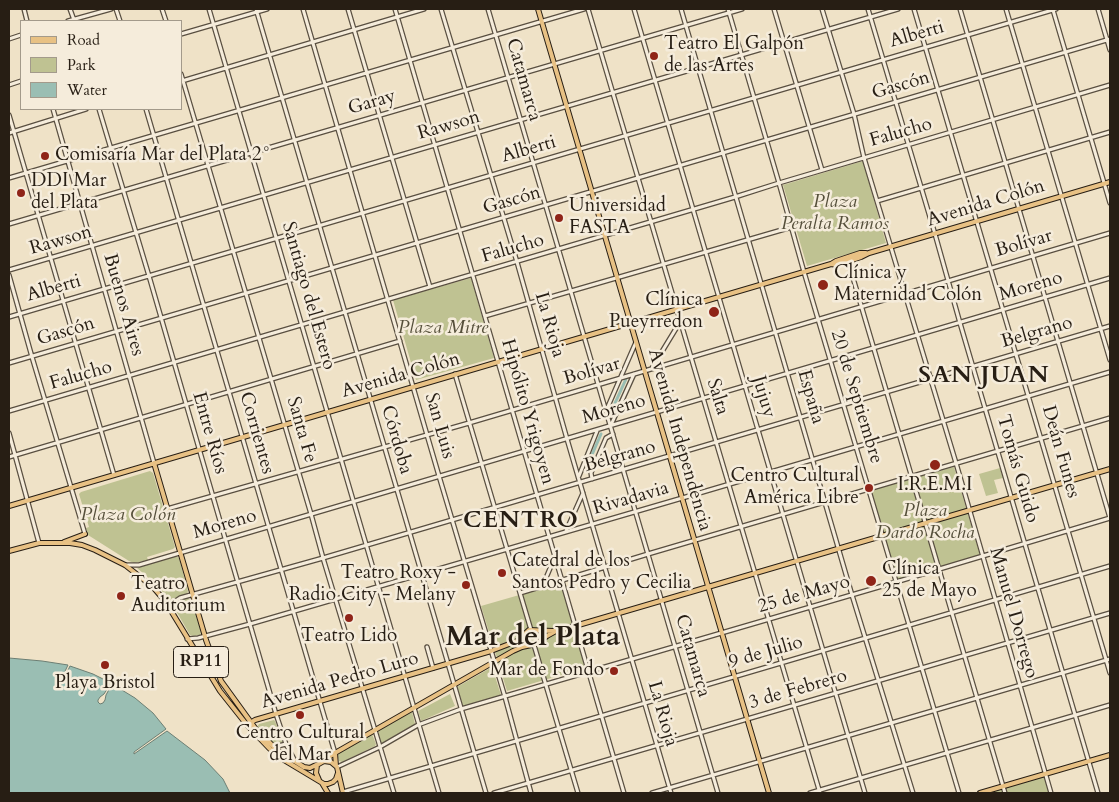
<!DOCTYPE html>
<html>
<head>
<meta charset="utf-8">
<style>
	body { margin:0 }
	#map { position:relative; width:1119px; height:802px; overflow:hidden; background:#efe2c7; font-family:Cardo,serif }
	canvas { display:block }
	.frame { position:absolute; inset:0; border:10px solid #271e14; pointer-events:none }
	.legend { position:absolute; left:20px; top:20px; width:162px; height:90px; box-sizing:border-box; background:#f5ecdb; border:1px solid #a39a8b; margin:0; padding:6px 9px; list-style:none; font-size:15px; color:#271e14 }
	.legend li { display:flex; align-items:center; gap:10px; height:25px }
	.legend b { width:25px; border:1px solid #a39a8b }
</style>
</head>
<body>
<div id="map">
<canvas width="1119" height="802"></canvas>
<div class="frame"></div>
<ul class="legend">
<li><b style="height:6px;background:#e8c184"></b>Road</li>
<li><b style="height:14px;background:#bfc292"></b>Park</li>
<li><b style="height:14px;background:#9abeb3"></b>Water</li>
</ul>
</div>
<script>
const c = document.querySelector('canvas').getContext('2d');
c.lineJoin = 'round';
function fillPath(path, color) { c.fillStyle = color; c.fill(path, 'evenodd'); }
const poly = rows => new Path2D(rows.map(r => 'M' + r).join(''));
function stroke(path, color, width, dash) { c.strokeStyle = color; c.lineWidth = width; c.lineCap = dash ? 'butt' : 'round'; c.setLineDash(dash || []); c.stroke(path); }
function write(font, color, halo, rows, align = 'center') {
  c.font = font + ' Cardo,serif'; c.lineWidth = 5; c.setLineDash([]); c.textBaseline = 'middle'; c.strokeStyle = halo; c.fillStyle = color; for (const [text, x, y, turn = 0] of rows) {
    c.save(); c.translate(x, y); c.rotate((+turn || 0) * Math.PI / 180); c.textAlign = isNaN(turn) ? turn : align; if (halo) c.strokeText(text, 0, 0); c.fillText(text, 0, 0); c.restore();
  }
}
const green = poly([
	[863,161,886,243,807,266,783,185],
	[471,278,494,358,416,380,393,300],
	[954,467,980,555,897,580,870,490],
	[1000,468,1003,478,994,480,998,493,986,496,979,474],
	[150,471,153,473,175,547,173,549,147,557,148,560,134,563,129,561,88,535,86,528,89,527,79,494,81,492],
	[176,556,179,558,188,591,187,594,177,597,171,602,157,585,137,568],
	[561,583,585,668,507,691,481,606],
	[188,598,191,600,201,632,200,635,193,636,190,635,175,609,175,605,178,602],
	[183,646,199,671,192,670,190,673,191,677,180,670,175,662,175,657,176,651,179,647,180,648],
	[492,667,501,695,463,706,457,687],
	[450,694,455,706,421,721,418,711],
	[410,712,412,712,415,724,382,743,381,743,378,730],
	[274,720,275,721,283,742,274,745,257,727,259,724],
	[372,734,376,744,375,746,342,762,339,761,337,754],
	[1046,774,1051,793,980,793]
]);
const water = poly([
	[9,658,42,661,68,665,57,688,59,689,70,666,93,674,111,683,104,694,100,697,98,700,98,702,100,704,103,703,105,700,106,695,112,684,135,698,153,713,166,729,134,752,134,754,167,731,205,760,223,779,230,793,9,793,9,658]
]);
const canal = poly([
	[611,412,626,379],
	[588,464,601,434]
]);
const minor = poly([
	[24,9,27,21],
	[70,9,74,20],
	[116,9,120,21],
	[162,9,166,21],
	[209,9,439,793],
	[256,9,486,793],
	[303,9,439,476,505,697,531,793],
	[348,9,430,287],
	[395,9,624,793],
	[441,9,517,262,567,439,671,793],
	[488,9,718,793],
	[588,9,820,793],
	[634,9,865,793],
	[681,9,852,595,913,793],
	[728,9,779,183,804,272,959,793],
	[774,9,822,170],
	[822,9,854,114,864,158,956,463,1051,793],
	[868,9,935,234,960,323,1098,793],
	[914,9,1110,673],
	[960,9,1110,518],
	[1006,9,1110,360],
	[1098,9,1110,50],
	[1053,10,1110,203],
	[68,21,111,9],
	[181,34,267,9],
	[9,39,21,35],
	[181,74,311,514,323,558,394,793],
	[182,81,424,9],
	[9,85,21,81],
	[53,109,154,463],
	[99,109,149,276,276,714,286,744,295,761],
	[146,109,335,753],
	[9,115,114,475],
	[9,133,86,109],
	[9,178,584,9],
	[877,201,1110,132],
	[9,224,742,9],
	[848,261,1005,793],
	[9,270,898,9],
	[9,275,32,357,85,534],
	[485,316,792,227],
	[9,317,1056,9],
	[9,363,1110,39],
	[652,368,680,322],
	[455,374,531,630],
	[9,411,735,197,779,183,1110,85],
	[606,411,636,342],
	[611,425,634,374],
	[9,433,39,543],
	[9,457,400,341],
	[579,476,597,431],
	[592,479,591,473,606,438,613,434],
	[167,509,469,423,1110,233],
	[566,531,583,493],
	[125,565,139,565,1110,278],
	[543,585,554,559],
	[520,593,648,554,1110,418],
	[170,609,174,602,180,598,323,558,1110,326],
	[187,639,198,638,250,624,696,494,1110,372],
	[534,645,578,793],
	[427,647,433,668],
	[274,747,286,744],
	[337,767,380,747,418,725,461,709,896,582,1110,518],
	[343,792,1110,566],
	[494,793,1110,613],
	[652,793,1110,659],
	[810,793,1110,705]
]);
const major = poly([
	[538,9,769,793],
	[831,264,836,261,860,253,866,253],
	[154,463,206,640,221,681,255,728,277,750,304,767,310,768,318,764],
	[9,506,831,264,837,265,861,257,869,253,1110,182],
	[64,542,85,534],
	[9,551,39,543,70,543,82,545,95,550,125,565,153,587,165,601,220,691,247,725,270,749,284,760,324,784,328,784,333,782,336,779,338,773],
	[247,725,255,720,491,651,517,641,529,630,553,631,575,626,1110,469],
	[335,753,336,766],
	[321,762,335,753,513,651,522,647,536,644,547,636,556,631],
	[319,780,316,773,317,765,324,761,331,762,337,767,343,793],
	[322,783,328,793],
	[980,793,1110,755]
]);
const markers = [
	[654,56,5,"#8f2418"],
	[45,156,5,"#8f2418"],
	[21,193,5,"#8f2418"],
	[559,218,5,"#8f2418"],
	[823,285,6,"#8f2418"],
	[714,312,6,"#8f2418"],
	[935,465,6,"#8f2418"],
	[869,488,5,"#8f2418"],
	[502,573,5,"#8f2418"],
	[871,581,6,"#8f2418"],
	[466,585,5,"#8f2418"],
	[121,596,5,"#8f2418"],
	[349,618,5,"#8f2418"],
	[105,665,5,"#8f2418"],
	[614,671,5,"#8f2418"],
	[300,715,5,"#8f2418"]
];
const shields = [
	[201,662,55]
];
const shieldNames = [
	["RP11",201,662]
];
const streetNames = [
	["Alberti",917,35,-16],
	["Catamarca",523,80,74],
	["Gascón",901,86,-16],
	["Garay",372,103,-16],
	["Rawson",449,126,-16],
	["Falucho",901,133,-16],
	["Alberti",529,150,-16],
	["Gascón",512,201,-16],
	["Avenida Colón",986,204,-17],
	["Rawson",61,241,-16],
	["Bolívar",1024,244,-16],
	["Falucho",513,249,-16],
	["Moreno",1031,287,-16],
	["Alberti",54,289,-16],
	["Santiago del Estero",308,296,74],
	["Buenos Aires",123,305,74],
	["La Rioja",549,325,74],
	["Gascón",66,332,-17],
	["Belgrano",1037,333,-16],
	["Bolívar",592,372,-16],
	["Falucho",81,376,-16],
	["Avenida Colón",401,376,-16],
	["Salta",717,397,73],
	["Jujuy",763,397,74],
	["España",810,397,74],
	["20 de Septiembre",856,397,73],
	["Moreno",614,410,-16],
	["Hipólito Yrigoyen",527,412,74],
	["San Luis",439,426,74],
	["Santa Fe",301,430,74],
	["Entre Ríos",209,433,74],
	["Corrientes",256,433,74],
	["Córdoba",396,440,74],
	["Avenida Independencia",679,440,74],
	["Deán Funes",1060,452,74],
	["Belgrano",620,457,-16],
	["Tomás Guido",1017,469,74],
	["Rivadavia",631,499,-16],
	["Moreno",225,525,-16],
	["25 de Mayo",804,595,-16],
	["Manuel Dorrego",1013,613,74],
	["9 de Julio",766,653,-16],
	["Catamarca",692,656,74],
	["Avenida Pedro Luro",340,681,-16],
	["3 de Febrero",798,690,-16],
	["La Rioja",662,714,74]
];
const poiNames = [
	["Teatro El Galpón",664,45],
	["de las Artes",664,67],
	["Comisaría Mar del Plata 2°",55,156],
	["DDI Mar",31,182],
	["del Plata",31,204],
	["Universidad",569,207],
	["FASTA",569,229],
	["Clínica y",834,274],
	["Maternidad Colón",834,296],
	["Clínica",703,301,"right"],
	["Pueyrredon",703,323,"right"],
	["Centro Cultural",859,477,"right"],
	["América Libre",859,499,"right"],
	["I.R.E.M.I",935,486,"center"],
	["Catedral de los",512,562],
	["Santos Pedro y Cecilia",512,584],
	["Clínica",882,570],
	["25 de Mayo",882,592],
	["Teatro Roxy -",456,574,"right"],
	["Radio City - Melany",456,596,"right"],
	["Teatro",131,585],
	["Auditorium",131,607],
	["Teatro Lido",349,637,"center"],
	["Mar de Fondo",604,671,"right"],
	["Playa Bristol",105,684,"center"],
	["Centro Cultural",300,734,"center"],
	["del Mar",300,756,"center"]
];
const parkNames = [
	["Plaza",835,203],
	["Peralta Ramos",835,225],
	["Plaza Mitre",443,329],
	["Plaza",925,512],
	["Dardo Rocha",925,534],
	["Plaza Colón",128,516]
];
const districtNames = [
	["SAN JUAN",984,376],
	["CENTRO",521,521]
];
const townNames = [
	["Mar del Plata",533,638]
];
fillPath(green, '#bfc292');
fillPath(water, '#9abeb3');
stroke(water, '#6c7e73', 1);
stroke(canal, '#9abeb3', 3);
stroke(minor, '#594f41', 5.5);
stroke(major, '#271e14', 6);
stroke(minor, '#f5ecdb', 3);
stroke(major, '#e8c184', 4);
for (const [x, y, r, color] of markers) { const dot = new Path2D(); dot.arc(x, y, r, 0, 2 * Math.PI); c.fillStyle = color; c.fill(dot); stroke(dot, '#f5ecdb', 2); }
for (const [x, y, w] of shields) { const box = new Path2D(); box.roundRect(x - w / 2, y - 15.5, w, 31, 4); c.fillStyle = '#f5ecdb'; c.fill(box); stroke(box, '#271e14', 1); }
write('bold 18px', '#271e14', null, shieldNames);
write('19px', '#271e14', '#f5ecdb', streetNames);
write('19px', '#271e14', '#f5ecdb', poiNames, 'left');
write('italic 19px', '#554f3a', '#f5ecdb', parkNames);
c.letterSpacing = '1px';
write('bold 24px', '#271e14', '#f5ecdb', districtNames);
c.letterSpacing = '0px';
write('bold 29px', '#271e14', '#f5ecdb', townNames);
</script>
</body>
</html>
